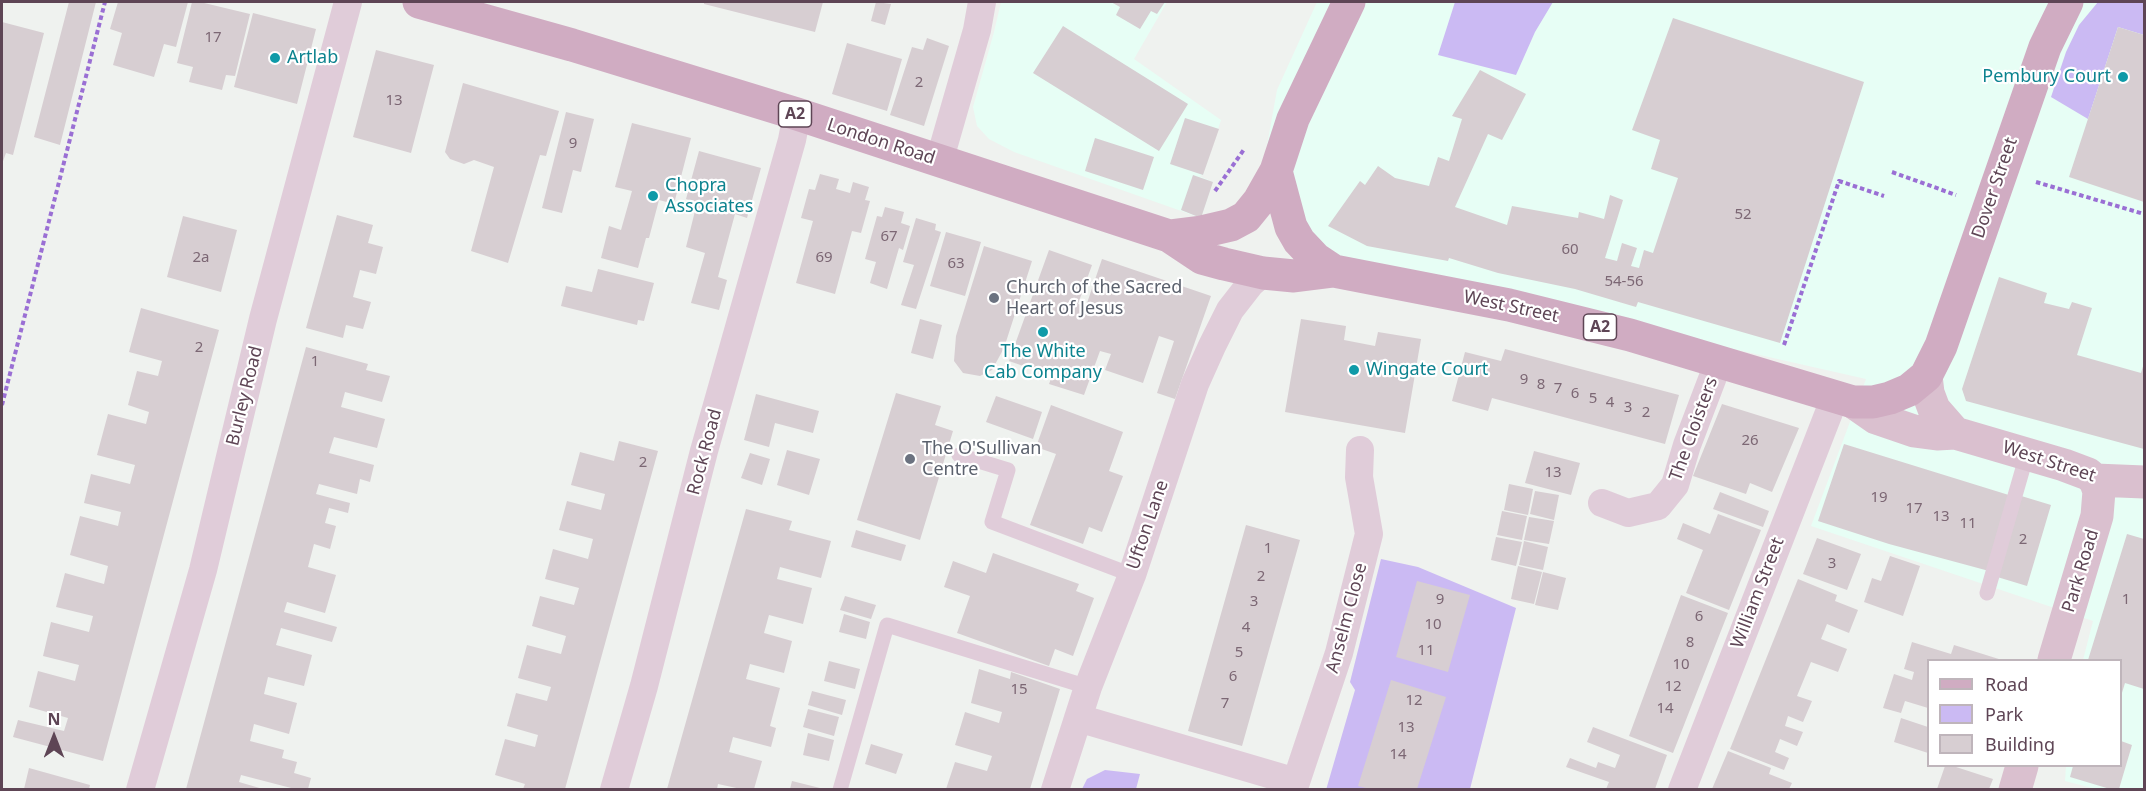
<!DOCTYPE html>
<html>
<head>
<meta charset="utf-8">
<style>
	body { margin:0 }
	#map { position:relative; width:2146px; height:791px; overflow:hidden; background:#eff2ef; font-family:"Noto Sans",sans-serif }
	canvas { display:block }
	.frame { position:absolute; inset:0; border:3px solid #5e4555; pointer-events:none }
	.legend { position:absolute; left:1927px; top:659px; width:195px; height:108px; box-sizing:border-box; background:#fff; border:2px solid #bfb5bb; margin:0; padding:8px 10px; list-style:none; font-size:18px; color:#5e4555 }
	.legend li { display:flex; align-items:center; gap:12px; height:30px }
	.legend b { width:30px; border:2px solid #bfb5bb }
	.north { position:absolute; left:24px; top:707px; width:60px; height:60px; -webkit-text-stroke:4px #fff; paint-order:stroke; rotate:0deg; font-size:16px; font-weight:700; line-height:24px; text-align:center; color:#5e4555 }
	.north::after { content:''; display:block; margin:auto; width:21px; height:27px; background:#5e4555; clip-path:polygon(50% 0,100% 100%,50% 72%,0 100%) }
</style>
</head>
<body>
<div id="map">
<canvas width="2146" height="791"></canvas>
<div class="frame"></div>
<ul class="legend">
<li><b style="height:8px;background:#d0acc2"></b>Road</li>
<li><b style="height:16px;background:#cbbaf3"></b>Park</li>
<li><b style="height:16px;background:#d7ced2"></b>Building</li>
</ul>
<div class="north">N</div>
</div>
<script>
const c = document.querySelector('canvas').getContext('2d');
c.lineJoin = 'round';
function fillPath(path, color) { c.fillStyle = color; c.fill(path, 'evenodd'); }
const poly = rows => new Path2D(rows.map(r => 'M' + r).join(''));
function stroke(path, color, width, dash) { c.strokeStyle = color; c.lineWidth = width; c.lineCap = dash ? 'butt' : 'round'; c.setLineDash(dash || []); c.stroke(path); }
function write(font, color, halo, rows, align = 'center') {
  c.font = font + ' "Noto Sans",sans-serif'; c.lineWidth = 4.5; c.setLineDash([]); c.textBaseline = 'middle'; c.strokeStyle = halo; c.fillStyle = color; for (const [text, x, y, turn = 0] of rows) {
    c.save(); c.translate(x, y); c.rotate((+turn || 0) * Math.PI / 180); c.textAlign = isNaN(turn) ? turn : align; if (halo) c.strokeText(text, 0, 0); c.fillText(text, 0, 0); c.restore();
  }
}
const commercial = poly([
	[1001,2,1167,2,1134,59,1221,120,1203,175,1199,176,1213,182,1201,218,1014,152,989,139,977,126,973,107,994,32],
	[1317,2,2144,2,2144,789,2096,789,2065,781,2066,766,2120,766,2120,660,2083,660,2093,621,1811,526,1866,379,1322,256,1266,151,1277,90]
]);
const green = poly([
	[1455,2,1553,2,1535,32,1516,75,1438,55],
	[2098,2,2144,2,2144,35,2118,27,2088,119,2051,97,2066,52,2079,25],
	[1381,559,1418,567,1516,608,1470,789,1326,790,1355,690,1350,682],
	[1105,770,1140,774,1136,789,1082,789,1087,779]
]);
const building = poly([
	[69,2,96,2,60,145,34,137],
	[118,2,188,2,176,47,164,44,154,77,113,65,122,33,110,29],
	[192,2,200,2,250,14,235,76,226,75,222,90,189,82,193,67,177,63],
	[704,2,823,2,815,32,704,4],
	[876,2,891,4,885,25,871,21],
	[1111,2,1165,2,1157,14,1151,11,1140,29,1116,15,1120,7],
	[253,13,316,29,297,104,234,87],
	[1673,18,1864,82,1780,343,1638,302,1636,307,1575,289,1498,273,1449,258,1448,261,1367,246,1328,226,1360,181,1365,185,1378,166,1395,178,1429,186,1438,157,1449,161,1462,119,1452,116,1480,70,1526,94,1502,140,1488,134,1455,207,1507,225,1512,206,1578,218,1579,212,1604,219,1610,195,1623,200,1605,258,1617,261,1622,243,1637,248,1631,266,1639,268,1644,250,1653,253,1678,178,1651,169,1660,140,1632,130],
	[2,22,44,33,13,155,6,153,2,164],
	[1063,26,1188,104,1159,151,1033,73],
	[2118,27,2144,35,2144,202,2069,177],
	[927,38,949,46,924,126,890,115,912,47,923,50],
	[847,43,902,59,887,111,832,94],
	[376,50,434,65,411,153,353,137],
	[463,83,559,111,546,156,540,155,508,263,471,251,494,167,474,160,464,164,450,159,445,152],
	[566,112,594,119,581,172,573,170,562,213,542,208],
	[1185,118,1219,129,1203,175,1170,164],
	[632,123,691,138,674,204,659,200,649,238,646,238,638,268,601,258,609,226,621,230,632,191,615,187],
	[1095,138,1154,157,1143,190,1085,171],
	[699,151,761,168,747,218,735,214,718,277,727,280,719,310,691,303,705,253,686,247,697,203,686,199],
	[820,174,839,179,836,189,850,193,853,182,869,187,865,200,870,201,861,233,852,231,835,294,796,283,813,221,801,218,809,189,815,190],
	[1193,175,1213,182,1201,218,1181,210],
	[885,207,904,212,901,223,910,226,903,250,899,248,887,289,870,283,876,262,865,259,877,216,882,217],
	[337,215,373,225,368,243,383,247,376,274,360,270,353,297,371,302,363,329,346,325,343,338,306,328],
	[183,216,237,230,221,292,167,277],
	[916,218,936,224,935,230,941,232,916,309,901,305,914,265,903,262],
	[946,232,981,242,965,296,930,286],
	[984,246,1032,261,1004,348,992,370,980,376,963,373,954,361,956,336],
	[1049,250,1092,265,1078,304,1086,306,1102,259,1211,296,1175,399,1157,393,1174,341,1159,336,1143,383,1105,370,1111,354,1100,351,1084,395,1049,384,1052,376,1009,361],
	[598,269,654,283,644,321,638,320,637,325,561,306,566,286,592,292],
	[1999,277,2047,293,2044,303,2069,309,2072,302,2092,308,2077,355,2141,373,2144,363,2144,449,1966,401,1962,389],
	[141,308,219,330,103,761,13,737,18,720,64,731,68,718,29,707,38,671,75,681,79,665,43,656,51,622,89,632,93,616,56,607,65,573,104,584,108,566,70,555,80,516,118,526,121,512,84,503,91,474,130,484,135,465,97,455,108,414,146,424,149,412,128,405,137,371,158,376,162,361,129,352],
	[920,319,942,325,933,359,911,353],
	[1301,319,1346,326,1344,340,1375,346,1378,332,1421,339,1405,433,1285,412],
	[306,347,368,364,366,370,390,376,382,402,345,392,341,407,385,419,377,448,334,437,329,453,374,465,370,482,360,479,357,494,319,484,316,494,350,503,348,513,329,508,325,523,336,526,330,549,314,544,308,567,336,575,325,613,287,602,284,612,337,627,332,642,281,628,276,645,312,655,304,686,268,677,264,694,297,703,289,734,254,724,250,741,284,750,282,758,297,762,294,773,311,778,308,789,295,789,241,775,239,782,263,789,186,789],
	[1505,349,1679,395,1665,444,1492,398,1488,411,1452,401,1465,352,1501,361],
	[896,393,941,406,935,425,953,431,920,540,857,520],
	[756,394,819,411,813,433,775,423,769,447,744,440],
	[996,396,1042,412,1033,439,986,422],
	[1722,404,1799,428,1772,492,1750,483,1746,494,1693,476],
	[1051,405,1123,432,1109,471,1123,476,1102,532,1089,527,1083,544,1030,525,1056,454,1036,447],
	[619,441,658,451,565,789,523,789,525,784,495,775,505,739,535,747,538,735,507,726,516,693,547,701,551,687,518,678,527,645,561,654,566,636,532,626,540,596,574,605,579,588,545,579,553,549,588,559,593,539,559,530,567,501,601,510,605,494,571,485,580,452,614,461],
	[1844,444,2012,496,1989,571,1889,544,1818,521],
	[787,450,820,459,809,495,777,485],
	[1534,451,1580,463,1571,495,1525,483],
	[750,453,770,459,762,485,741,478],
	[1509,484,1533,489,1528,515,1504,510],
	[1535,491,1559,495,1554,520,1530,514],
	[1720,492,1769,511,1763,527,1713,509],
	[2018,495,2051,505,2027,586,1994,576],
	[746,509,792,521,789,530,831,541,821,578,780,567,777,579,812,588,803,624,769,615,764,633,792,641,784,673,750,664,746,679,780,688,770,726,776,728,771,747,733,737,729,752,762,761,754,789,741,789,718,784,717,789,667,789],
	[1502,511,1527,516,1522,540,1497,535],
	[1718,514,1761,530,1729,610,1686,593,1703,550,1677,539,1683,523,1710,534],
	[1529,517,1554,521,1549,544,1524,540],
	[1246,525,1300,540,1242,746,1188,731],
	[856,530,906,545,901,561,851,547],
	[2127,534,2144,539,2144,689,2125,683,2121,696,2121,660,2088,660],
	[1496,537,1522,542,1516,566,1491,560],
	[1817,538,1861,554,1847,590,1803,574],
	[1524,541,1548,547,1543,570,1519,565],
	[993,553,1079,584,1076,591,1094,598,1073,656,1055,649,1049,666,957,633,970,596,944,587,953,561,986,573],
	[1890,556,1920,566,1903,616,1864,602,1872,578,1881,581],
	[1518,566,1542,572,1534,604,1511,599],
	[1543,572,1566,578,1558,610,1535,605],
	[1798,579,1837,595,1835,601,1858,610,1849,633,1827,624,1821,639,1847,649,1838,672,1811,662,1797,696,1812,701,1803,722,1788,716,1785,726,1803,732,1797,746,1780,739,1775,752,1789,758,1784,770,1730,749],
	[1417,581,1470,595,1448,672,1396,657],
	[1681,595,1728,613,1673,753,1629,736],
	[845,596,876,605,871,619,840,610],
	[844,614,870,622,866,639,839,632],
	[1912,642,1951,654,1954,645,2002,660,1929,660,1928,708,1905,701,1901,713,1883,708,1894,674,1912,680,1914,672,1904,669],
	[829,661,860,669,855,689,824,681],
	[979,669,1010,679,1011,672,1060,689,1030,789,946,789,955,762,987,771,992,756,955,745,965,712,999,723,1002,712,971,703],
	[1391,680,1446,697,1417,789,1370,789,1358,786],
	[812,691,846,700,842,715,808,705],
	[808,709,839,717,834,736,803,727],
	[1901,718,1928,727,1928,753,1894,742],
	[1593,727,1667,755,1655,789,1606,789,1609,782,1566,767,1570,758,1596,768,1598,762,1615,768,1620,755,1587,742],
	[808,733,834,740,829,761,803,755],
	[2121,741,2132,745,2119,789,2110,789,2070,777,2073,766,2120,766],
	[871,744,903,754,896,774,865,764],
	[1728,751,1771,768,1769,774,1792,783,1789,789,1712,789],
	[1945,766,1953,766,1993,779,1989,789,1937,789],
	[29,768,90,785,89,789,24,789],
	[792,781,824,789,790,789]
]);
const path = poly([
	[1892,172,1956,195],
	[2036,182,2144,214],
	[1215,191,1245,148],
	[1784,345,1839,181,1884,196],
	[2,405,105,2]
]);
const lane = poly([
	[959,455,1008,470,992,522,1132,575],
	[1987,593,2027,454],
	[840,790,887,625,1088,687]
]);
const street = poly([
	[939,162,977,30,982,2],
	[1602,503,1628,513,1658,506,1675,485,1687,445,1719,361],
	[1078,718,1296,782,1339,653,1369,534,1359,477,1360,450],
	[140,790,203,570,263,319,348,2],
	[614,790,644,686,704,451,792,140,797,114],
	[1055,790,1088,687,1132,575,1195,384,1212,346,1230,310,1251,283,1263,273],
	[1682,790,1835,397]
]);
const secondary = poly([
	[1926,376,1928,393,1934,409,1955,433],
	[1853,402,1876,418,1914,431,1937,434,1955,433,2064,465,2088,474,2095,480,2144,482],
	[2054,660,2097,516,2099,491,2095,480],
	[2015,790,2022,766]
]);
const primary = poly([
	[419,2,572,45,797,114,1169,236,1202,258,1224,264,1263,273,1294,276,1334,271,1509,305,1630,335,1853,402,1873,402,1890,398,1909,390,1926,376,1941,346,2045,47,2067,2],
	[1276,171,1291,227,1299,241,1316,259,1334,271],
	[1169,236,1201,232,1231,225,1246,217,1259,201,1276,171,1293,119,1349,2]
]);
const markers = [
	[275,58,6,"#0f9aa8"],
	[2123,77,6,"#0f9aa8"],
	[653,196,6,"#0f9aa8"],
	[994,298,6,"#6b7280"],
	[1043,332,6,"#0f9aa8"],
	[1354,370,6,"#0f9aa8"],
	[910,459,6,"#6b7280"]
];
const numberNames = [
	["17",213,38],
	["2",919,83],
	["13",394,101],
	["9",573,144],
	["52",1743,215],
	["67",889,237],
	["60",1570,250],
	["2a",201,258],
	["69",824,258],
	["63",956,264],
	["54-56",1624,282],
	["2",199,348],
	["1",315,362],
	["9",1524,380],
	["8",1541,385],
	["7",1558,389],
	["6",1575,394],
	["5",1593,399],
	["4",1610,403],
	["3",1628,408],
	["2",1646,413],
	["26",1750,441],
	["2",643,463],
	["13",1553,473],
	["19",1879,498],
	["17",1914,509],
	["13",1941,517],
	["11",1968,524],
	["2",2023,540],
	["1",1268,549],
	["3",1832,564],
	["2",1261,577],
	["9",1440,600],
	["1",2126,600],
	["3",1254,602],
	["6",1699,617],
	["10",1433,625],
	["4",1246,628],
	["8",1690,643],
	["11",1426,651],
	["5",1239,653],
	["10",1681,665],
	["6",1233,677],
	["12",1673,687],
	["15",1019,690],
	["12",1414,701],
	["7",1225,704],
	["14",1665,709],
	["13",1406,728],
	["14",1398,755]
];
const shields = [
	[795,114,33],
	[1600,327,33]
];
const shieldNames = [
	["A2",795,114],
	["A2",1600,327]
];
const cultureNames = [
	["Artlab",287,58],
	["Pembury Court",2111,77,"right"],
	["Chopra",665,186],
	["Associates",665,207],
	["The White",1043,352,"center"],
	["Cab Company",1043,373,"center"],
	["Wingate Court",1366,370]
];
const streetNames = [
	["London Road",881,142,18],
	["Dover Street",1995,188,-71],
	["West Street",1511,307,12],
	["Burley Road",245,396,-76],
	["The Cloisters",1694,429,-70],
	["Rock Road",705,452,-75],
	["West Street",2049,462,18],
	["Ufton Lane",1148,525,-71],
	["Park Road",2081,571,-73],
	["William Street",1758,593,-69],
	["Anselm Close",1347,618,-75]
];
const worshipNames = [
	["Church of the Sacred",1006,288],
	["Heart of Jesus",1006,309],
	["The O'Sullivan",922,449],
	["Centre",922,470]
];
fillPath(commercial, '#e7fef5');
fillPath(green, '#cbbaf3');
fillPath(building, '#d7ced2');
stroke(path, '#9a6fd4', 4, [4.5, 3]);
stroke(lane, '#e0ccd9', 15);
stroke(street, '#e0ccd9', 28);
stroke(secondary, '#dac0cf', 33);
stroke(primary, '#d0acc2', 33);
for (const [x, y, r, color] of markers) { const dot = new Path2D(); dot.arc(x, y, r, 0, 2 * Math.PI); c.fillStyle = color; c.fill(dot); stroke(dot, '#fff', 2); }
write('15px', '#7c6774', null, numberNames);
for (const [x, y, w] of shields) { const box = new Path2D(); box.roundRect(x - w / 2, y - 13, w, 26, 4.5); c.fillStyle = '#fff'; c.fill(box); stroke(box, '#5e4555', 1.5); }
write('bold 16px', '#5e4555', null, shieldNames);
write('18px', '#0d838f', '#fff', cultureNames, 'left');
write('18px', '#5e4555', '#fff', streetNames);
write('18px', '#5b616d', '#fff', worshipNames, 'left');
</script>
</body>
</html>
